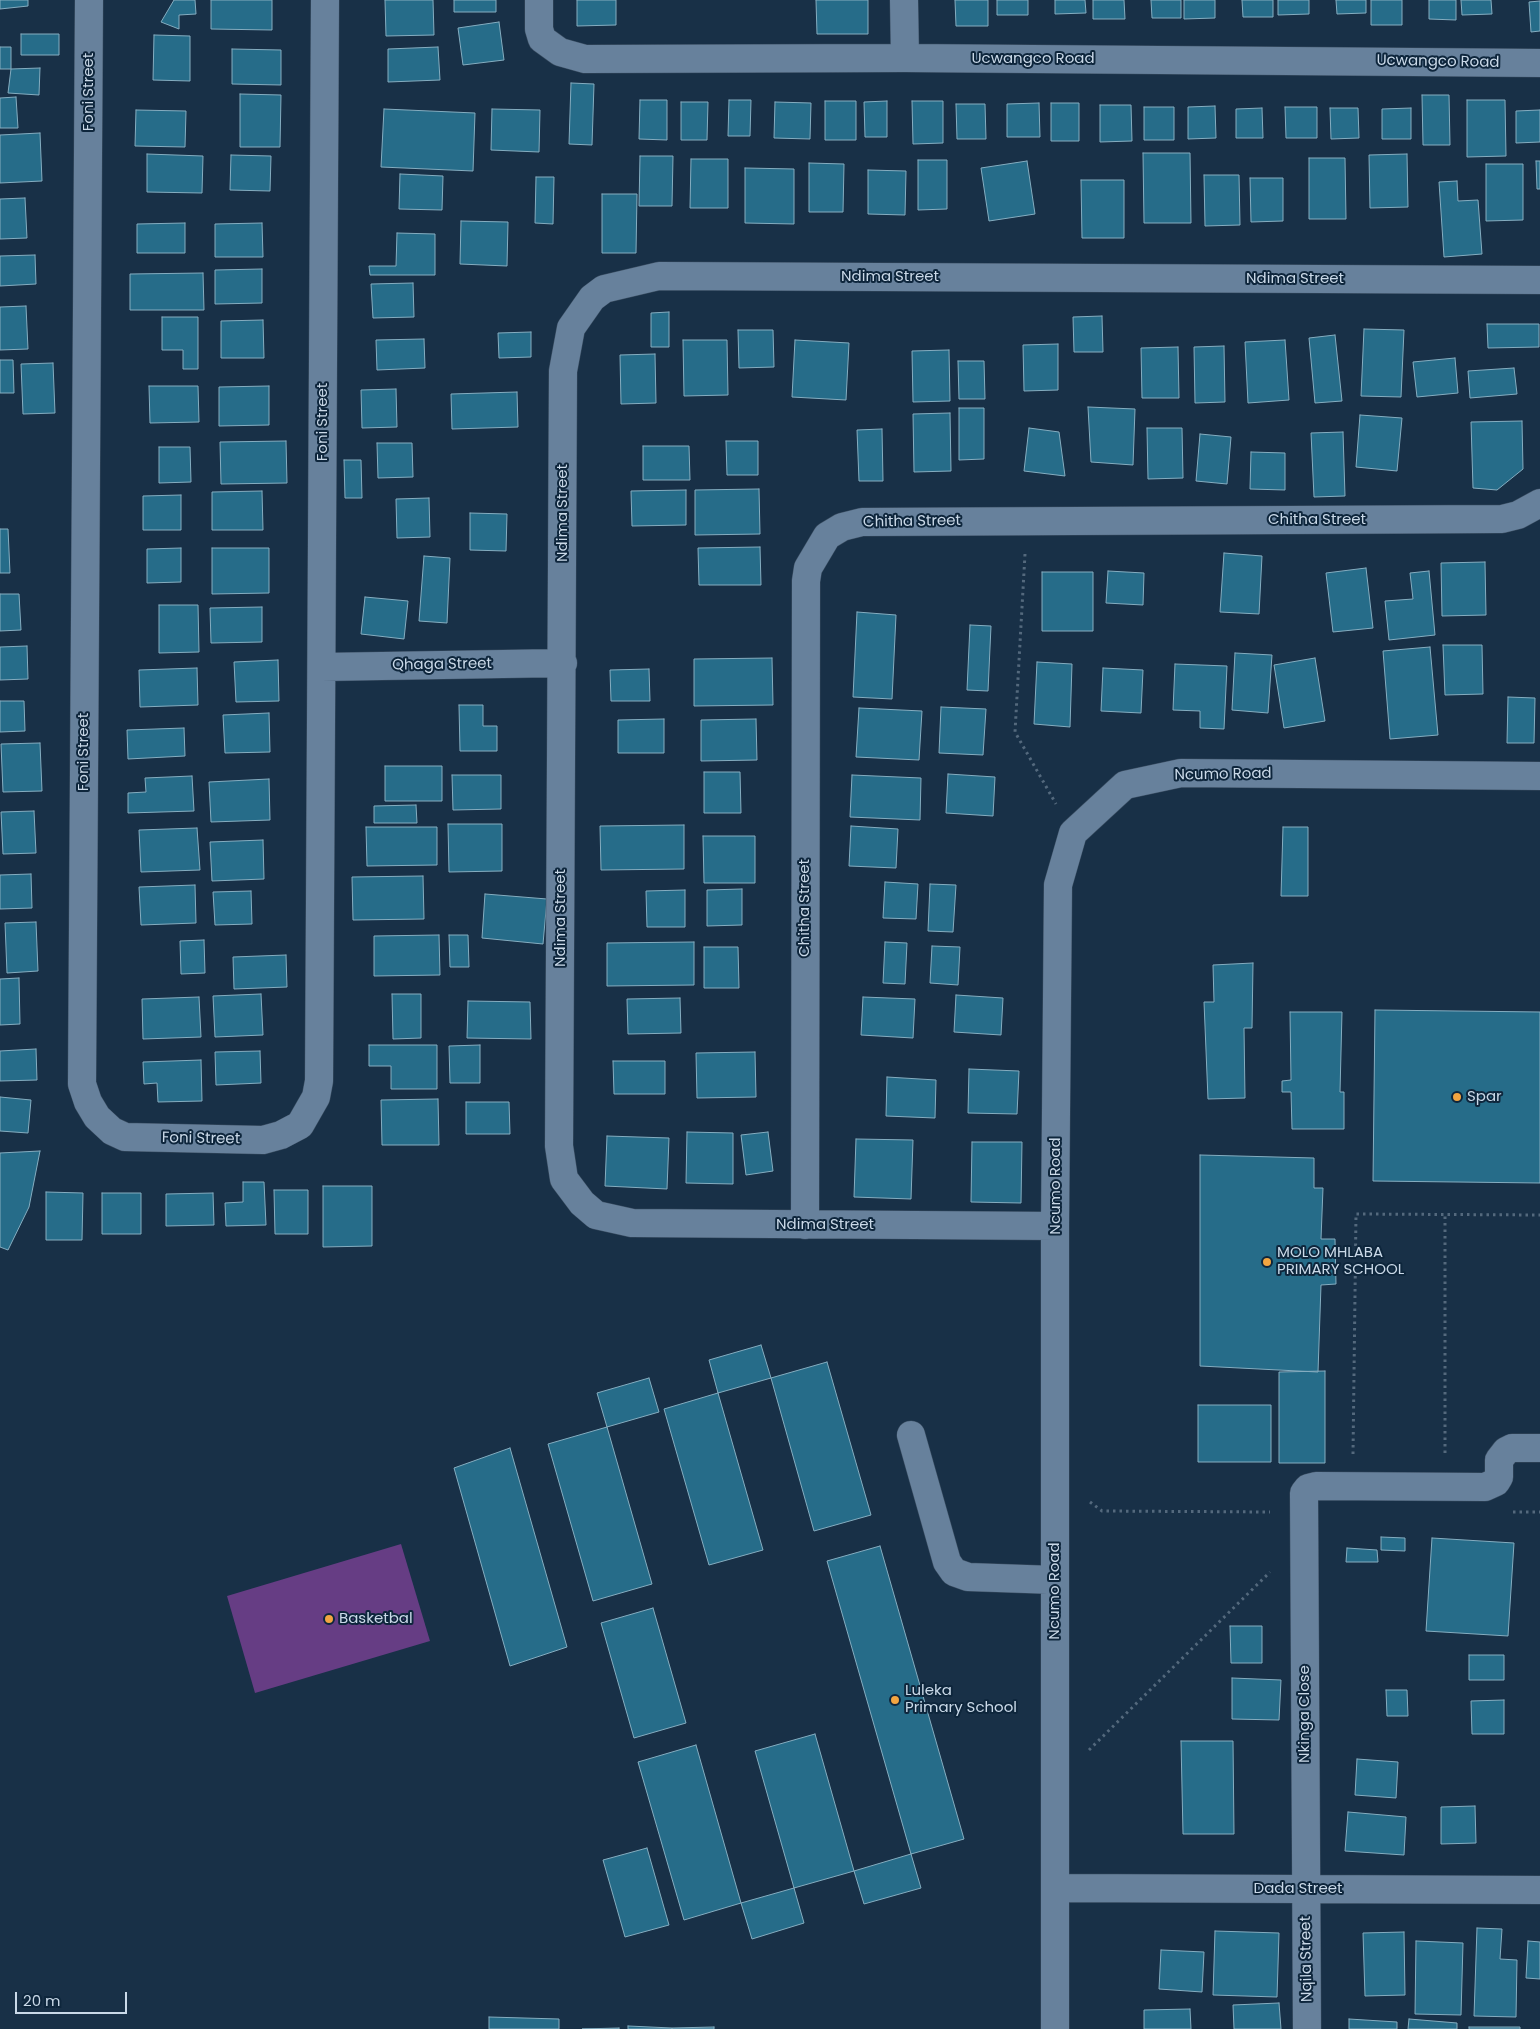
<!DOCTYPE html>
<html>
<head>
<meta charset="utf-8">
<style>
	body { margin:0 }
	#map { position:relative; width:1540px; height:2029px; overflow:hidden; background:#183047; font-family:Poppins,sans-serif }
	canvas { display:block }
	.scale { position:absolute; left:15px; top:1992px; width:112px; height:22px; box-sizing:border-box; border:2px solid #cad9e8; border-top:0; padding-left:6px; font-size:15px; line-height:18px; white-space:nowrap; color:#cad9e8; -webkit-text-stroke:4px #0e263c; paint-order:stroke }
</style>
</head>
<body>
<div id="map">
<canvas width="1540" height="2029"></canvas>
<div class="scale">20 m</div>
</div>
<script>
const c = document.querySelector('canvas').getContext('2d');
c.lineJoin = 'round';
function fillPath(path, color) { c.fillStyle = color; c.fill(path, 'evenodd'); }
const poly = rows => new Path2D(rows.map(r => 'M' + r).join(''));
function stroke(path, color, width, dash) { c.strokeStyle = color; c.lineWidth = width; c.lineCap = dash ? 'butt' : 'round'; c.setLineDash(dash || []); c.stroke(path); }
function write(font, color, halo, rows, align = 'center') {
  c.font = font + ' Poppins,sans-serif'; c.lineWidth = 4; c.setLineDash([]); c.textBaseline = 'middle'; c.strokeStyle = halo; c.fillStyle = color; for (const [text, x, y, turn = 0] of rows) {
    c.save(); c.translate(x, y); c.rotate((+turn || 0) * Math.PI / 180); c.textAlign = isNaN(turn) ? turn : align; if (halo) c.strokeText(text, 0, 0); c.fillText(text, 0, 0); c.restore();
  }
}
const green = poly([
	[401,1544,430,1641,255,1693,227,1596]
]);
const building = poly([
	[0,0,28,0,28,6,0,9,0,0],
	[174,0,195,0,196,14,179,15,179,29,161,22,174,0],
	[211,0,272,0,272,30,211,29,211,0],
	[385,0,433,0,434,35,386,36,385,0],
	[454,0,496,0,496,12,454,12,454,0],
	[577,0,616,0,616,25,577,26,577,0],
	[816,0,868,0,868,34,817,34,816,0],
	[955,0,988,0,988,26,956,26,955,0],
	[997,0,1028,0,1028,15,997,15,997,0],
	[1055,0,1085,0,1086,13,1055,14,1055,0],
	[1093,0,1124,0,1125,19,1093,19,1093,0],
	[1151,0,1181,0,1181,18,1152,18,1151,0],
	[1184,0,1215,0,1215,18,1184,19,1184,0],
	[1242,0,1273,0,1273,17,1243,17,1242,0],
	[1278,0,1309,0,1309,14,1278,15,1278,0],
	[1336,0,1366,0,1366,13,1337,14,1336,0],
	[1371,0,1402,0,1402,25,1371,25,1371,0],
	[1429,0,1456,0,1456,20,1429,19,1429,0],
	[1461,0,1491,0,1492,14,1462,15,1461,0],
	[1540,1,1540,31,1531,32,1529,2,1540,1],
	[499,22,504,60,463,65,458,28,499,22],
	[21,34,59,34,59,55,21,55,21,34],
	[154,35,190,36,190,81,153,80,154,35],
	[0,47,11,47,11,69,0,69,0,47],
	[438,47,440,80,388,82,388,49,438,47],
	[232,49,281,50,281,85,232,84,232,49],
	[40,68,39,95,8,93,11,69,40,68],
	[571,83,594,84,592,145,569,144,571,83],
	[240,94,281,95,280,147,240,147,240,94],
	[1422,95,1449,95,1450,145,1423,145,1422,95],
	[16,97,18,128,0,128,0,98,16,97],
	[640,100,667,100,667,140,639,139,640,100],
	[729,100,751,100,750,136,728,136,729,100],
	[1467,100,1505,100,1506,156,1467,157,1467,100],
	[825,101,856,101,856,140,825,140,825,101],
	[887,101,887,137,865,137,864,102,887,101],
	[912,101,943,101,943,143,913,144,912,101],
	[681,102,708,102,707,140,681,140,681,102],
	[775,102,811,103,810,139,774,138,775,102],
	[1039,103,1040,137,1007,137,1007,104,1039,103],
	[1051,103,1079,103,1079,141,1051,141,1051,103],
	[956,104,985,104,986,139,957,139,956,104],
	[1100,105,1131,105,1132,141,1100,142,1100,105],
	[1215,106,1216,138,1188,139,1188,107,1215,106],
	[1144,107,1174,107,1174,140,1144,140,1144,107],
	[1285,107,1317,107,1317,138,1286,138,1285,107],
	[1262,108,1263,138,1236,138,1236,109,1262,108],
	[1330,108,1358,108,1359,138,1331,139,1330,108],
	[1411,108,1411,139,1382,139,1382,109,1411,108],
	[384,109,475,113,473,171,381,167,384,109],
	[492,109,540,110,539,152,491,150,492,109],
	[136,110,186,111,185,147,135,146,136,110],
	[1540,110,1540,142,1516,143,1516,111,1540,110],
	[40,133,42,181,0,183,0,135,40,133],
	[1143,153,1190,153,1191,223,1144,223,1143,153],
	[147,154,203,156,202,193,147,192,147,154],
	[1407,154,1408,207,1370,208,1369,155,1407,154],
	[231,155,271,156,270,191,230,190,231,155],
	[640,156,673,156,672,206,639,206,640,156],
	[1309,158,1345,158,1346,219,1309,219,1309,158],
	[691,159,728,159,728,208,690,208,691,159],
	[918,160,947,160,947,209,918,210,918,160],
	[1027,161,1035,214,989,221,981,168,1027,161],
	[1536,161,1540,161,1540,189,1537,189,1536,161],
	[809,163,844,164,843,212,809,212,809,163],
	[1486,164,1523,164,1523,220,1486,221,1486,164],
	[745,168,794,169,794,224,745,223,745,168],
	[868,170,906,171,905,215,868,214,868,170],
	[400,174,443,176,442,210,399,209,400,174],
	[1204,175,1239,175,1240,225,1205,226,1204,175],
	[536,177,554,177,553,224,535,223,536,177],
	[1250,178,1283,178,1283,221,1251,222,1250,178],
	[1081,180,1124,180,1124,238,1082,238,1081,180],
	[1457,181,1458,201,1478,200,1482,254,1444,257,1439,182,1457,181],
	[602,194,637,194,636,253,602,253,602,194],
	[25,198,27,238,0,239,0,199,25,198],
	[461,221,508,222,507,266,460,264,461,221],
	[185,223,185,253,137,253,137,224,185,223],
	[262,223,263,257,215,257,215,224,262,223],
	[397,233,435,234,435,275,370,275,369,266,396,266,397,233],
	[35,255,36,284,0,286,0,256,35,255],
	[262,269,262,303,215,304,215,270,262,269],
	[203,273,204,310,130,310,130,274,203,273],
	[413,283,414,317,373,318,371,284,413,283],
	[26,306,28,349,0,350,0,307,26,306],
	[669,312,669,347,651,347,651,313,669,312],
	[1102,316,1103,352,1074,352,1073,317,1102,316],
	[162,317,198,317,198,369,183,369,183,350,162,350,162,317],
	[263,320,264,358,221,358,221,321,263,320],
	[1487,324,1539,324,1539,347,1488,348,1487,324],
	[1364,329,1404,330,1401,397,1361,396,1364,329],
	[738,330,773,330,774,367,739,368,738,330],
	[531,332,531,357,499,358,498,333,531,332],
	[1335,335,1342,401,1315,403,1309,338,1335,335],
	[424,339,425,368,377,370,376,340,424,339],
	[683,340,727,340,728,395,684,396,683,340],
	[795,340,849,343,846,400,792,397,795,340],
	[1285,340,1289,400,1248,403,1245,342,1285,340],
	[1058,344,1058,390,1024,391,1023,345,1058,344],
	[1224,346,1225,402,1195,403,1194,347,1224,346],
	[1178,347,1179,398,1142,398,1141,348,1178,347],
	[949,350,950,401,913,402,912,351,949,350],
	[655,354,656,403,621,404,620,355,655,354],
	[1455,358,1458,393,1417,397,1413,362,1455,358],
	[0,360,13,360,14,393,0,393,0,360],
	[958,361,984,361,985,399,959,399,958,361],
	[53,363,55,413,23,414,21,364,53,363],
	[1514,368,1517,394,1470,398,1468,371,1514,368],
	[149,386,198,386,199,422,150,423,149,386],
	[269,386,269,425,219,426,219,387,269,386],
	[396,389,397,427,362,428,361,390,396,389],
	[517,392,518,427,452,429,451,394,517,392],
	[1088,407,1135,409,1133,465,1091,462,1088,407],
	[959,408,984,408,984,459,959,460,959,408],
	[950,413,951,471,914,472,913,414,950,413],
	[1360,415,1402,418,1397,471,1356,467,1360,415],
	[1522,421,1523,469,1497,490,1473,488,1471,422,1522,421],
	[1029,428,1059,432,1065,476,1024,471,1029,428],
	[1147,428,1182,428,1183,478,1148,479,1147,428],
	[882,429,883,481,859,481,857,430,882,429],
	[1343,432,1345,496,1314,497,1311,433,1343,432],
	[1200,434,1231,437,1227,484,1196,481,1200,434],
	[286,441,287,483,221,484,220,442,286,441],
	[726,441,758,441,758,475,727,475,726,441],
	[377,443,412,443,413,477,378,478,377,443],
	[643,446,689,446,690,480,643,480,643,446],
	[159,447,190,447,191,482,159,483,159,447],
	[1251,452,1285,453,1285,490,1250,489,1251,452],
	[344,460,361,460,362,498,345,498,344,460],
	[759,489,760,534,695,535,695,490,759,489],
	[686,490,686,525,632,526,631,491,686,490],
	[262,491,263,530,212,530,212,492,262,491],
	[181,495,181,530,143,530,143,496,181,495],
	[429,498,430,537,397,538,396,499,429,498],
	[470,513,507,514,506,551,470,550,470,513],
	[0,529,8,529,10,573,0,573,0,529],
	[760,547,761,585,699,585,698,548,760,547],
	[181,548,181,582,147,583,147,549,181,548],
	[212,548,269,548,269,593,212,594,212,548],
	[1224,553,1262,556,1259,614,1220,612,1224,553],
	[424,556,450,558,447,623,419,621,424,556],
	[1485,562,1486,615,1442,616,1441,563,1485,562],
	[1366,568,1373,628,1333,632,1326,573,1366,568],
	[1108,571,1144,573,1143,605,1106,603,1108,571],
	[1429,571,1435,635,1389,640,1385,601,1413,599,1410,573,1429,571],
	[1042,572,1093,572,1093,631,1042,631,1042,572],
	[0,594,19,594,21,630,0,631,0,594],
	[365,597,408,601,404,639,361,634,365,597],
	[159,605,198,605,199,652,159,653,159,605],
	[262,607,262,642,211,643,210,608,262,607],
	[857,612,896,615,892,699,853,697,857,612],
	[970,625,991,626,988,691,967,690,970,625],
	[1443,645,1482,645,1483,694,1445,695,1443,645],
	[27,646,28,679,0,680,0,647,27,646],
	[1430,647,1438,735,1390,739,1383,651,1430,647],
	[1235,653,1272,655,1268,713,1232,710,1235,653],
	[772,658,773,705,694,706,694,659,772,658],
	[1315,658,1325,721,1284,728,1274,665,1315,658],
	[278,660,279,701,236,702,234,662,278,660],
	[1037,662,1072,664,1070,727,1034,724,1037,662],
	[1175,664,1227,666,1224,729,1200,728,1200,711,1173,710,1175,664],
	[197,668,198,705,140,707,139,670,197,668],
	[1103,668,1143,670,1141,713,1101,711,1103,668],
	[649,669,650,701,611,701,610,670,649,669],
	[1508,697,1535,698,1534,743,1507,743,1508,697],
	[0,701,24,701,25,731,0,732,0,701],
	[459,705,483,705,483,726,497,726,497,751,460,751,459,705],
	[941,707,986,709,983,755,939,753,941,707],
	[859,708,922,711,919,760,856,757,859,708],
	[269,713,270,752,225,753,223,715,269,713],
	[664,719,664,753,618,753,618,720,664,719],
	[756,719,757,760,701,761,701,720,756,719],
	[184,728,185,756,128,759,127,730,184,728],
	[40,743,42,791,3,792,1,744,40,743],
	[385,766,442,766,442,801,385,801,385,766],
	[704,772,740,772,741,813,704,813,704,772],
	[948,774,995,777,993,816,946,813,948,774],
	[452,775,501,775,501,809,453,810,452,775],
	[852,775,921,778,920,820,850,817,852,775],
	[192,776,194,811,128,813,128,793,146,792,145,778,192,776],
	[269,779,270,820,211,822,209,782,269,779],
	[416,805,417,823,374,823,374,806,416,805],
	[34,811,36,853,3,854,1,812,34,811],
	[448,824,502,824,502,871,449,872,448,824],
	[684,825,684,869,601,870,600,826,684,825],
	[851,826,898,829,896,868,849,866,851,826],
	[366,827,437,827,437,865,367,866,366,827],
	[1283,827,1308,827,1308,896,1281,896,1283,827],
	[197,828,200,870,141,872,139,830,197,828],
	[703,836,755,836,755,883,704,883,703,836],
	[263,840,264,879,212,881,210,842,263,840],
	[31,874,32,908,0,909,0,875,31,874],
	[423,876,424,919,353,920,352,877,423,876],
	[885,882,918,884,916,919,883,918,885,882],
	[930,884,956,885,953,932,928,931,930,884],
	[195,885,196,923,141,925,139,887,195,885],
	[742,889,742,925,707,926,707,890,742,889],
	[685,890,685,927,647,927,646,891,685,890],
	[251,891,252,924,215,925,213,892,251,891],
	[485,894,547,899,543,944,482,938,485,894],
	[36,922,38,971,7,973,5,923,36,922],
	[439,935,440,975,374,976,374,936,439,935],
	[449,935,468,935,469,967,450,967,449,935],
	[204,940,205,973,181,974,180,941,204,940],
	[694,942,694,985,607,986,607,943,694,942],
	[885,942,907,943,905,984,883,983,885,942],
	[932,946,960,947,958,985,930,983,932,946],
	[704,947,738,947,739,988,704,988,704,947],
	[286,955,287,987,234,989,233,957,286,955],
	[1253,963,1252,1028,1244,1028,1245,1098,1208,1099,1204,1002,1214,1002,1213,965,1253,963],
	[19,978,20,1024,0,1025,0,979,19,978],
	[261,994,263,1035,215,1037,213,996,261,994],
	[392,994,421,994,421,1038,393,1039,392,994],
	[956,995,1003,998,1001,1035,954,1032,956,995],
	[199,997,201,1037,143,1039,142,999,199,997],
	[863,997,915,999,913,1038,861,1035,863,997],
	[680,998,681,1033,628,1034,627,999,680,998],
	[468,1001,530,1002,531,1039,467,1038,468,1001],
	[1375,1010,1540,1012,1540,1183,1373,1181,1375,1010],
	[1290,1012,1342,1012,1340,1092,1344,1092,1344,1129,1292,1129,1291,1092,1282,1092,1282,1081,1291,1080,1290,1012],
	[369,1045,437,1045,437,1089,391,1089,391,1066,369,1066,369,1045],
	[480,1045,480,1083,450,1083,449,1046,480,1045],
	[36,1049,37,1080,0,1081,0,1051,36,1049],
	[260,1051,261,1083,216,1085,215,1052,260,1051],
	[755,1052,756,1097,697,1098,696,1053,755,1052],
	[201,1060,202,1101,158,1102,157,1083,144,1084,143,1062,201,1060],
	[613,1061,665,1061,665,1094,614,1094,613,1061],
	[969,1069,1019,1071,1017,1114,968,1113,969,1069],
	[887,1077,936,1080,935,1118,886,1116,887,1077],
	[0,1097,31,1100,28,1133,0,1131,0,1097],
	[438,1099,439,1145,382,1145,381,1100,438,1099],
	[466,1102,509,1102,510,1134,466,1134,466,1102],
	[687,1132,733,1133,733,1184,686,1183,687,1132],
	[768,1132,773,1171,746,1175,741,1135,768,1132],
	[607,1136,669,1138,667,1189,605,1186,607,1136],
	[856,1139,913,1140,911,1199,854,1197,856,1139],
	[972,1142,1022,1142,1021,1203,971,1202,972,1142],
	[40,1151,29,1207,8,1250,0,1247,0,1153,40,1151],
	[1200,1155,1314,1158,1314,1188,1323,1188,1321,1239,1335,1239,1336,1284,1321,1285,1318,1372,1200,1366,1200,1155],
	[243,1182,264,1182,266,1225,226,1226,225,1203,243,1202,243,1182],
	[323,1186,372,1186,372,1246,323,1247,323,1186],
	[274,1190,308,1190,308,1234,275,1234,274,1190],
	[46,1192,83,1193,82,1240,46,1240,46,1192],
	[102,1193,141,1193,141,1234,102,1234,102,1193],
	[213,1193,214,1225,166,1226,166,1194,213,1193],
	[761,1345,771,1378,718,1393,709,1360,761,1345],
	[827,1362,871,1515,814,1531,771,1378,827,1362],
	[1325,1371,1325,1463,1279,1463,1279,1372,1325,1371],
	[649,1378,659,1412,607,1427,597,1393,649,1378],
	[718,1393,763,1550,709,1565,664,1409,718,1393],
	[1198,1405,1271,1405,1271,1462,1198,1462,1198,1405],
	[607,1427,652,1584,593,1601,548,1444,607,1427],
	[510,1448,567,1647,510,1666,454,1468,510,1448],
	[1381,1537,1405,1538,1405,1551,1381,1550,1381,1537],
	[1432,1538,1514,1543,1508,1636,1426,1631,1432,1538],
	[880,1546,964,1839,911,1854,827,1561,880,1546],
	[1347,1548,1377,1550,1378,1562,1346,1562,1347,1548],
	[653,1608,686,1723,634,1738,601,1623,653,1608],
	[1230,1626,1262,1626,1262,1663,1231,1663,1230,1626],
	[1469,1655,1504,1655,1504,1680,1469,1680,1469,1655],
	[1232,1678,1281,1680,1279,1720,1232,1719,1232,1678],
	[1386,1690,1407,1690,1408,1716,1387,1716,1386,1690],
	[1504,1700,1504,1734,1472,1734,1471,1701,1504,1700],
	[815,1734,854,1871,794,1888,755,1751,815,1734],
	[1181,1741,1233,1741,1234,1834,1183,1834,1181,1741],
	[696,1745,741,1903,684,1920,638,1762,696,1745],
	[1357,1759,1398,1762,1396,1798,1355,1795,1357,1759],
	[1475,1806,1476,1843,1441,1844,1441,1807,1475,1806],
	[1348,1812,1406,1817,1404,1855,1345,1851,1348,1812],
	[647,1848,669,1925,625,1937,603,1860,647,1848],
	[911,1854,921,1888,864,1904,854,1871,911,1854],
	[794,1888,804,1923,752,1939,741,1903,794,1888],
	[1477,1928,1502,1929,1500,1959,1517,1960,1516,2017,1474,2016,1477,1928],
	[1215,1931,1279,1933,1277,1997,1213,1995,1215,1931],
	[1404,1932,1405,1995,1365,1996,1363,1933,1404,1932],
	[1416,1941,1463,1943,1461,2015,1415,2014,1416,1941],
	[1528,1941,1540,1942,1540,1979,1526,1978,1528,1941],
	[1161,1950,1204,1952,1202,1992,1159,1989,1161,1950],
	[1279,2003,1281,2029,1234,2029,1233,2005,1279,2003],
	[1190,2009,1191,2029,1144,2029,1144,2010,1190,2009],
	[489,2017,559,2019,559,2029,489,2029,489,2017],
	[1349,2019,1397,2022,1397,2029,1349,2029,1349,2019],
	[1409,2019,1457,2023,1457,2029,1408,2029,1409,2019],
	[628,2026,672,2028,672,2029,628,2029,628,2026],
	[714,2027,714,2029,672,2029,672,2028,714,2027],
	[1469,2027,1520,2027,1520,2029,1469,2029,1469,2027],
	[619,2028,619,2029,582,2029,619,2028]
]);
const path = poly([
	[1025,554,1015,732,1056,804],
	[1445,1453,1445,1215],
	[1353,1454,1356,1214,1540,1215],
	[1090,1502,1102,1511,1270,1512],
	[1513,1512,1540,1512],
	[1089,1750,1270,1572]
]);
const minor = poly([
	[89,0,82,1084,88,1102,97,1117,112,1131,125,1137,263,1140,281,1135,300,1125,316,1097,319,1081,325,0],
	[539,0,539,29,542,39,560,52,585,59,905,58,1540,63],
	[904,0,905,58],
	[322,667,563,663],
	[805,1225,806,581,808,568,827,536,842,527,862,522,1502,519,1518,515,1540,503],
	[1055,1226,632,1223,596,1215,582,1203,564,1179,559,1146,563,371,571,328,592,298,604,289,659,276,1540,280],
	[911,1435,947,1562,954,1572,968,1577,1055,1580],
	[1057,1888,1540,1890],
	[1055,2029,1055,1226,1058,885,1073,833,1125,785,1181,773,1540,776],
	[1307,2029,1304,1493,1308,1488,1316,1486,1485,1487,1496,1482,1499,1477,1499,1460,1506,1451,1512,1448,1540,1448]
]);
const markers = [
	[1457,1097,5,"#f2a541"],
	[1267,1262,5,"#f2a541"],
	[329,1619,5,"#f2a541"],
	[895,1700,5,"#f2a541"]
];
const streetNames = [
	["Ucwangco Road",1033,59],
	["Ucwangco Road",1438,62,1],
	["Foni Street",89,92,-90],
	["Ndima Street",890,277],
	["Ndima Street",1295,279],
	["Foni Street",323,422,-90],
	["Ndima Street",563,513,-90],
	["Chitha Street",1317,520],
	["Chitha Street",912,522,-1],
	["Qhaga Street",442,665,-1],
	["Foni Street",84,752,-90],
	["Ncumo Road",1223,775,-1],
	["Chitha Street",805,908,-90],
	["Ndima Street",561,918,-90],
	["Foni Street",201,1139,1],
	["Ncumo Road",1056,1186,-90],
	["Ndima Street",825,1225],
	["Ncumo Road",1055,1591,-90],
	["Nkinga Close",1305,1714,-90],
	["Dada Street",1298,1889],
	["Nqila Street",1307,1959,-91]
];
const poiNames = [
	["Spar",1467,1097],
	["MOLO MHLABA",1277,1253],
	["PRIMARY SCHOOL",1277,1270],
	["Basketbal",339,1619],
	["Luleka",905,1691],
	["Primary School",905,1708]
];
fillPath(green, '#663d84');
fillPath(building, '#266c89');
stroke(building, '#85adc0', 1);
stroke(minor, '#3a4d61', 29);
stroke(path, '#54697d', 3, [2.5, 4]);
stroke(minor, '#67819c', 28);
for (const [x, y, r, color] of markers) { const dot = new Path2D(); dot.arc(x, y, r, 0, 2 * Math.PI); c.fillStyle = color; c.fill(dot); stroke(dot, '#0e263c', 2); }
write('15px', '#cad9e8', '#0e263c', streetNames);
write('15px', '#cad9e8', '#0e263c', poiNames, 'left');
</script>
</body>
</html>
